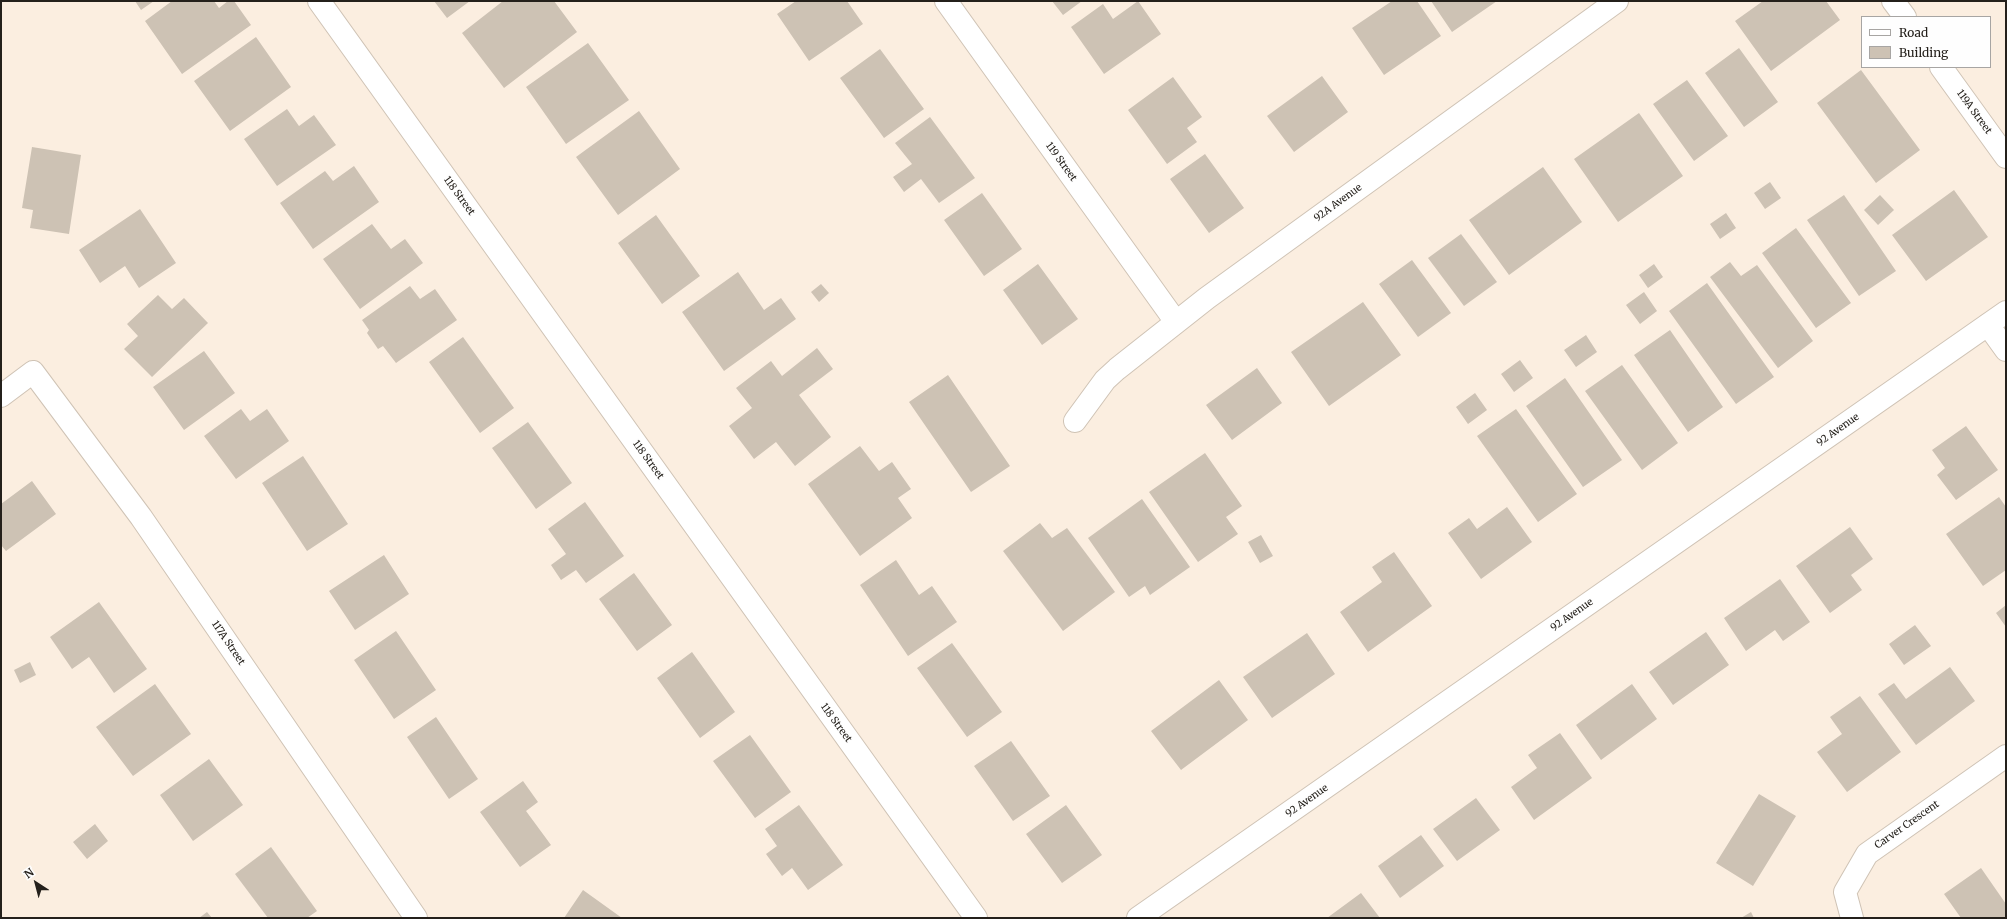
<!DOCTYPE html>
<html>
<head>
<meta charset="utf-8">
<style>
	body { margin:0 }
	#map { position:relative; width:2007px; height:919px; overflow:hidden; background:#fbeee0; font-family:Merriweather,serif }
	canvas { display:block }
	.frame { position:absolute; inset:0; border:2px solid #24201b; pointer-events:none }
	.legend { position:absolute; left:1861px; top:16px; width:130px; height:52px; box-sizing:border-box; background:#fefefe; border:1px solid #a7a5a3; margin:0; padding:5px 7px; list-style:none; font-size:12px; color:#24201b }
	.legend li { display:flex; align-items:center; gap:8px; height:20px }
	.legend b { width:20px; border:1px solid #a7a5a3 }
	.north { position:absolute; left:16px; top:863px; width:40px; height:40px; -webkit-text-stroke:3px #fefefe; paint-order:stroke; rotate:324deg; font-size:11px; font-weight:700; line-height:16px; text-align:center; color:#24201b }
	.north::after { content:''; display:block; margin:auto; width:14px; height:18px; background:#24201b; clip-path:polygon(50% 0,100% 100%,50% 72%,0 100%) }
</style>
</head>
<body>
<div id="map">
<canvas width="2007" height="919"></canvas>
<div class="frame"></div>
<ul class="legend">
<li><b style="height:5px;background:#fff"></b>Road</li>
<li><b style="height:11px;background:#cdc2b4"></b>Building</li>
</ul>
<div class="north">N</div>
</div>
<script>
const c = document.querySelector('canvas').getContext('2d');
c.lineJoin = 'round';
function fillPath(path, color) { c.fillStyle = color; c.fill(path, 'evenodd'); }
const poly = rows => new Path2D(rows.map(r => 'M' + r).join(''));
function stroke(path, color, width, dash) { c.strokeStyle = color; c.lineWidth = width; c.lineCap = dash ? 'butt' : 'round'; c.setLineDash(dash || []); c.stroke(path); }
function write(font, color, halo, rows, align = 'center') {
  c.font = font + ' Merriweather,serif'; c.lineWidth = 3; c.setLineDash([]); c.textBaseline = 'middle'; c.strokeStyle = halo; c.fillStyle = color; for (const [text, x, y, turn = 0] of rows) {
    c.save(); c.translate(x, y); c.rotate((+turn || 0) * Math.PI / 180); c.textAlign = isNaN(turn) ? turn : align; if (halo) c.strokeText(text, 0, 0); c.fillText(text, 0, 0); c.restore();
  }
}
const building = poly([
	[135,1,154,1,141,10],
	[172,1,214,1,219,8,228,1,234,1,251,25,182,74,145,21],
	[434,1,470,1,447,18],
	[503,1,554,1,577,32,504,88,462,33],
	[796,1,847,1,863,24,809,61,777,14],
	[1052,1,1082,1,1063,15],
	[1138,1,1161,34,1104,74,1071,27,1103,4,1113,19],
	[1392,1,1417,1,1441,36,1384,75,1352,28],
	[1431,1,1497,1,1452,32],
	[1763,1,1826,1,1840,20,1771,71,1735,21],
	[256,37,291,87,230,131,194,81],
	[588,43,629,100,566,144,526,87],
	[1739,48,1778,102,1744,127,1705,73],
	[880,49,924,109,884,138,840,78],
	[1861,70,1920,150,1876,183,1817,103],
	[1322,76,1348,112,1294,152,1267,116],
	[1173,77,1202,117,1187,128,1197,142,1167,164,1128,110],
	[1687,80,1728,136,1694,161,1653,104],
	[287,109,299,126,314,115,336,145,277,186,244,139],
	[639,111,680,169,618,215,576,157],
	[1639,113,1683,176,1618,222,1574,159],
	[930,117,975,178,939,203,921,179,904,192,893,177,912,164,895,143],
	[32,147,81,155,69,234,30,228,33,210,22,208],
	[1205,154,1244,208,1209,233,1170,179],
	[354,166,379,202,313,249,280,203,325,171,333,181],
	[1543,167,1582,222,1509,275,1469,220],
	[1770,182,1781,198,1765,209,1754,193],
	[1954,190,1988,237,1926,281,1892,235],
	[982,193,1022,249,984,276,944,220],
	[1844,195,1896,271,1859,296,1807,220],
	[1880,195,1894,210,1878,225,1864,210],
	[140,209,176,263,139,288,125,266,100,283,79,250],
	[1726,213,1736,228,1720,239,1710,224],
	[656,215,700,276,662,304,618,243],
	[372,224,391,249,405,239,423,263,360,309,323,259],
	[1796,228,1851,303,1816,328,1762,253],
	[1461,234,1497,282,1464,306,1428,258],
	[1412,260,1451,313,1418,337,1379,284],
	[1730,262,1741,276,1757,265,1813,341,1778,368,1710,277],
	[1038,264,1078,319,1042,345,1003,290],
	[1654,264,1663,277,1648,288,1639,275],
	[738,272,764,310,781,298,796,319,724,371,682,312],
	[1707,283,1774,377,1736,404,1669,311],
	[821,284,829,293,819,302,811,292],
	[410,286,420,299,435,289,457,320,396,363,383,346,378,349,367,333,369,330,362,320],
	[1644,292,1657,311,1640,324,1626,305],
	[158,295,172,309,184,298,208,323,152,377,124,349,138,336,127,324],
	[1363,302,1401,355,1329,406,1291,352],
	[1670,330,1723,407,1688,432,1634,355],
	[1586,335,1597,352,1576,367,1564,350],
	[463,337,514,408,480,433,429,362],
	[817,348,833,369,799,395,831,437,795,466,776,442,754,459,729,426,752,408,736,388,771,361,782,376],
	[204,351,235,393,184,430,153,387],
	[1520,360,1533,378,1514,392,1501,374],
	[1622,365,1678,443,1642,470,1585,391],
	[1257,368,1282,403,1232,440,1206,405],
	[948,375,1010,466,971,492,909,402],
	[1565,378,1622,460,1583,487,1526,406],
	[1475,393,1487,410,1468,424,1456,407],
	[241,409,250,421,267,409,289,441,236,479,204,436],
	[1516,409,1577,494,1538,522,1477,436],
	[528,422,572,483,536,509,492,448],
	[1966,426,1998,470,1956,500,1937,475,1945,468,1932,450],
	[860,446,879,471,892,462,911,489,898,498,912,518,860,556,808,484],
	[1205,453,1242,506,1226,517,1238,534,1198,562,1149,492],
	[303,456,348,524,307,551,262,483],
	[32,481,56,514,6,551,1,545,1,504],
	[1999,497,2006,507,2006,570,1983,586,1946,534],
	[1142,499,1190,567,1150,595,1145,586,1129,597,1088,538],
	[585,502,624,556,586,583,576,570,561,580,551,565,566,554,548,529],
	[1507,507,1532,542,1481,579,1448,533,1469,518,1477,529],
	[1040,523,1052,538,1067,528,1115,592,1063,631,1003,551],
	[1850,527,1873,559,1851,575,1862,590,1830,613,1796,566],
	[1261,535,1273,556,1260,563,1248,542],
	[1394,552,1432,606,1368,652,1340,612,1382,582,1372,567],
	[384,555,409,594,355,630,329,591],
	[896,560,919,595,932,586,957,622,908,656,860,585],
	[634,573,672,625,637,651,599,599],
	[1780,579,1810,622,1783,641,1775,630,1746,651,1724,618],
	[99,602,147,669,114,693,89,657,72,669,50,637],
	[2006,605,2006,627,1996,613],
	[1915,625,1931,646,1904,665,1889,644],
	[396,631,436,690,394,719,354,660],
	[1706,632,1729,665,1673,705,1649,672],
	[1307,633,1335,674,1272,718,1243,677],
	[952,643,1002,712,967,737,917,668],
	[692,652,735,712,700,738,657,678],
	[30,662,36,675,20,683,14,670],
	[1950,667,1975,701,1916,745,1878,694,1894,683,1906,699],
	[1219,680,1248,720,1181,770,1151,731],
	[155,684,191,734,133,776,96,727],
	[1632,684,1657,719,1601,760,1576,725],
	[1860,696,1901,752,1847,792,1817,752,1842,734,1830,717],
	[436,717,478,779,449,799,407,737],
	[1560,733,1592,778,1534,820,1511,787,1537,768,1528,755],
	[750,735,791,792,755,818,713,761],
	[1011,741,1050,796,1013,821,974,766],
	[209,759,243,805,193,841,160,795],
	[523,781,538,802,526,811,551,845,520,867,480,812],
	[1759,794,1796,816,1753,886,1716,863],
	[1476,798,1500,830,1457,861,1433,829],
	[799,805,843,865,808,890,792,868,782,876,766,854,777,846,765,829],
	[1066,805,1102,855,1062,883,1026,834],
	[95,824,108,841,87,859,73,842],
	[1421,835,1444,866,1400,898,1378,866],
	[271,847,317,911,307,918,268,918,235,874],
	[1981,868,2006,904,2006,918,1961,918,1944,894],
	[583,890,622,918,564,918],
	[1361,893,1380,918,1327,918],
	[207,912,212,918,199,918],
	[1751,912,1754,918,1741,918]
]);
const street = poly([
	[319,1,976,918],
	[946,1,1176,322],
	[1893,1,1905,17],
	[1941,67,2006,157],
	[1988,325,2006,350],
	[1,396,33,372,141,517,416,918],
	[1075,421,1105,380,1117,369,1207,298,1617,1],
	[1852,918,1845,892,1867,854,2006,756]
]);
const secondary = poly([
	[1138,918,2006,312]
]);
const streetNames = [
	["119A Street",1974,112,54],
	["119 Street",1061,162,54],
	["118 Street",459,196,54],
	["92A Avenue",1338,203,-36],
	["92 Avenue",1838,430,-35],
	["118 Street",648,460,54],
	["92 Avenue",1572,615,-35],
	["117A Street",228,643,56],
	["118 Street",836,723,54],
	["92 Avenue",1307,801,-35],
	["Carver Crescent",1907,825,-35]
];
fillPath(building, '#cdc2b4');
stroke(street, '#cfc3b5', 24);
stroke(secondary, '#cfc3b5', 24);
stroke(street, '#fff', 22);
stroke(secondary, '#fff', 22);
write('10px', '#24201b', '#fefefe', streetNames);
</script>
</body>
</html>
